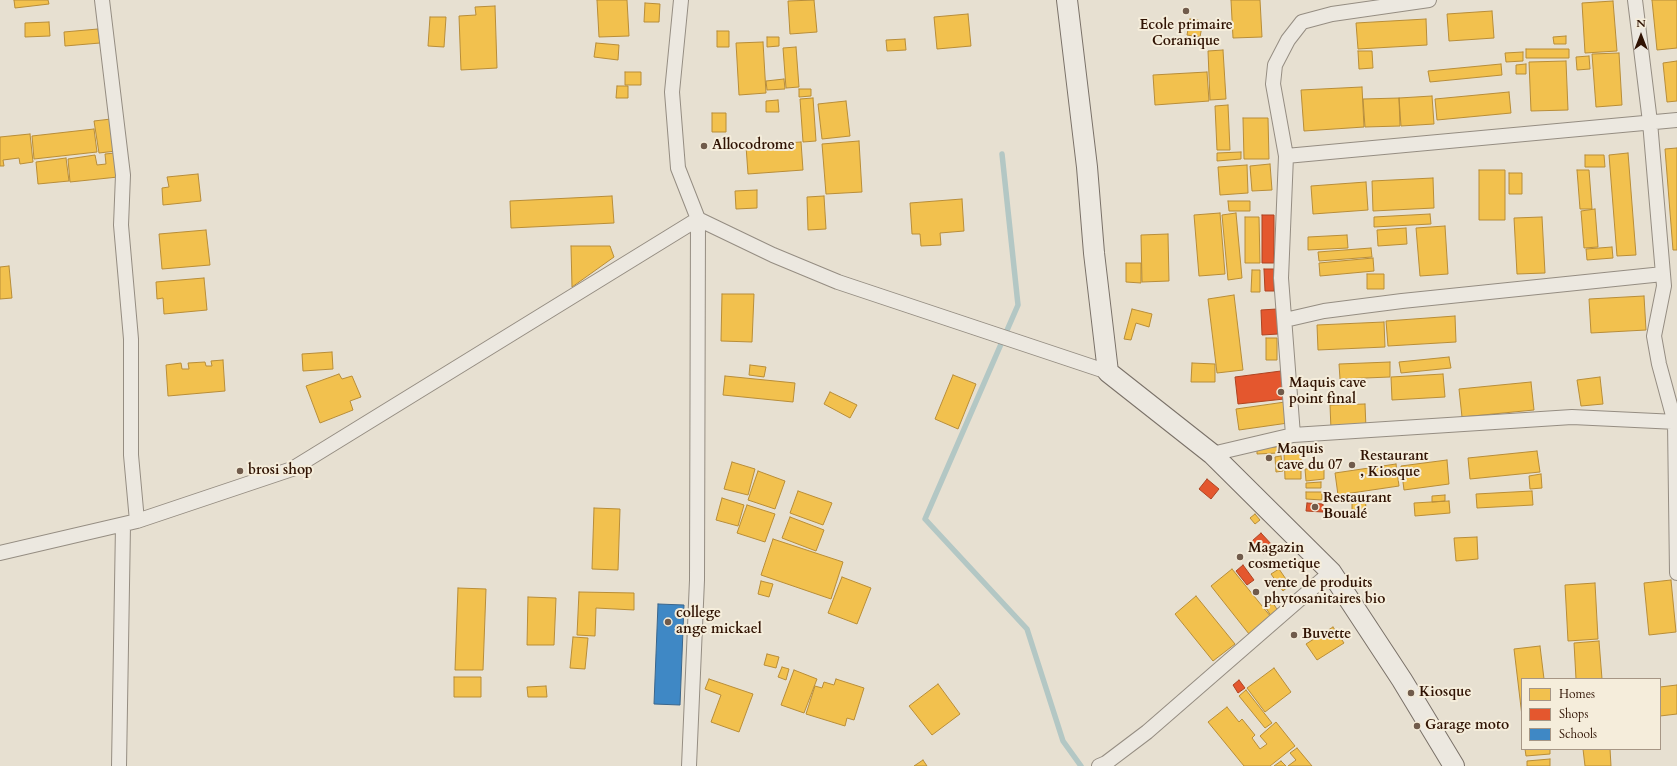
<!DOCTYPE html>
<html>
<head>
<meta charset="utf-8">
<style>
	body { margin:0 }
	#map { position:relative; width:1677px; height:766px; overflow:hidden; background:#e7e0d1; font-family:Cardo,serif }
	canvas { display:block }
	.legend { position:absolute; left:1521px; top:678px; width:140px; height:72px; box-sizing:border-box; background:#f5eddb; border:1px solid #a69685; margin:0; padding:5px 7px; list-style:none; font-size:12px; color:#301303 }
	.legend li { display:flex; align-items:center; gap:8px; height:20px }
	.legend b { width:20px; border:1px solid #a69685 }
	.north { position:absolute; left:1621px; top:16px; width:40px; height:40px; -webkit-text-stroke:3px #f5eddb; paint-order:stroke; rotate:0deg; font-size:11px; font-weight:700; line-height:16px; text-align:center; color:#301303 }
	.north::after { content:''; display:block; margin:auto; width:14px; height:18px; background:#301303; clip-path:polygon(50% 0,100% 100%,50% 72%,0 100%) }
</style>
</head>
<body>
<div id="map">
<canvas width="1677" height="766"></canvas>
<ul class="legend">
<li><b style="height:11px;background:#f2c14e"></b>Homes</li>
<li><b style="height:11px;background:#e4572e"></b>Shops</li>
<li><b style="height:11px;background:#3f88c5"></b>Schools</li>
</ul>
<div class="north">N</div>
</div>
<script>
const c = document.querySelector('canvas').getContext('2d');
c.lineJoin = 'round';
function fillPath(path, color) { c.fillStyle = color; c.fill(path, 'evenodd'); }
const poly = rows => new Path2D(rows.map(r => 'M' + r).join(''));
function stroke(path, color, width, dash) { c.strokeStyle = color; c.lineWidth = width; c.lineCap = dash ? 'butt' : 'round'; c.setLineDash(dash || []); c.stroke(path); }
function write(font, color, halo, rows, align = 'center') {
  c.font = font + ' Cardo,serif'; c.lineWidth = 4; c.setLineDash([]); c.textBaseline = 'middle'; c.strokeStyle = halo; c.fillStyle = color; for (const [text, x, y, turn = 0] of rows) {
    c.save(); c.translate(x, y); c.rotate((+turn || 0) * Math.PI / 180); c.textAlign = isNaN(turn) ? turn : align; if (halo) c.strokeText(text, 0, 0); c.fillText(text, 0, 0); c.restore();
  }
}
const homes = poly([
	[14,0,48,0,49,4,15,8,14,0],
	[597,0,627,0,629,36,599,37,597,0],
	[814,0,817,32,790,34,788,1,814,0],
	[1231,0,1260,0,1262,37,1233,38,1231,0],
	[1652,0,1677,0,1677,48,1657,50,1652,0],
	[1613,1,1617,51,1585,53,1582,3,1613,1],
	[645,3,660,4,659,22,644,22,645,3],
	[495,6,497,68,461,70,459,16,476,15,475,7,495,6],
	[1492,11,1494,38,1449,41,1447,14,1492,11],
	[968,14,971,46,937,49,934,17,968,14],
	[430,17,446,17,444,47,428,46,430,17],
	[1190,19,1203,21,1200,37,1187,35,1190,19],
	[1426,19,1427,45,1358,49,1356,23,1426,19],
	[49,22,50,36,25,37,25,23,49,22],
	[98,29,100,43,65,46,64,32,98,29],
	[717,31,729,31,729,47,717,47,717,31],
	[1566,36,1566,44,1554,44,1553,37,1566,36],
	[767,37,779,37,779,46,767,47,767,37],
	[905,39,906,50,887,51,886,40,905,39],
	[763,42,766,93,739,95,736,43,763,42],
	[596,43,619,45,618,60,594,57,596,43],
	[796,47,799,87,786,88,783,48,796,47],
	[1526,49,1569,49,1569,58,1526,58,1526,49],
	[1223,50,1226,99,1210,100,1208,51,1223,50],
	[1358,51,1372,51,1373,68,1359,69,1358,51],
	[1523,52,1523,61,1506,62,1505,53,1523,52],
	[1619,53,1622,105,1596,107,1592,54,1619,53],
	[1589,56,1590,69,1577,70,1576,57,1589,56],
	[1566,61,1568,110,1531,111,1529,62,1566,61],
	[1677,61,1677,101,1667,102,1663,63,1677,61],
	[1501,64,1502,75,1430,82,1428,71,1501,64],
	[1526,64,1526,74,1516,74,1516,65,1526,64],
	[625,72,641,72,641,85,625,85,625,72],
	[1207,72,1209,101,1155,105,1153,75,1207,72],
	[784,79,785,89,767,90,766,81,784,79],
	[617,86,628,86,628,98,616,98,617,86],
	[1362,87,1364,127,1304,131,1301,90,1362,87],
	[799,89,811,89,811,96,799,97,799,89],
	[1509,92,1511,113,1437,120,1435,99,1509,92],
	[1432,96,1434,124,1401,126,1399,98,1432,96],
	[813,98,816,141,803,142,800,99,813,98],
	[1399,98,1400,126,1365,127,1363,99,1399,98],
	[778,100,779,112,766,112,766,101,778,100],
	[846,101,850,136,822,139,818,104,846,101],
	[1228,105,1230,150,1217,150,1215,106,1228,105],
	[712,113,726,113,726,132,712,132,712,113],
	[1243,118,1268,118,1269,159,1244,159,1243,118],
	[111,119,116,151,99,153,94,121,111,119],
	[94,129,97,152,34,159,32,136,94,129],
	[30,134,33,162,20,164,19,158,3,160,4,166,0,166,0,137,30,134],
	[859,141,862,192,826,194,822,144,859,141],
	[801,142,803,170,748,174,746,146,801,142],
	[1677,148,1677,250,1673,250,1665,149,1677,148],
	[1241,152,1241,159,1217,161,1217,153,1241,152],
	[115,153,118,177,70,182,68,159,95,155,97,165,106,164,105,154,115,153],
	[1628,153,1636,255,1617,256,1609,155,1628,153],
	[1585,155,1604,155,1605,167,1585,167,1585,155],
	[66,158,69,181,38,184,36,162,66,158],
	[1270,164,1272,190,1252,191,1250,166,1270,164],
	[1247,165,1248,193,1220,195,1218,167,1247,165],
	[1479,170,1505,170,1505,220,1479,220,1479,170],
	[1577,170,1589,170,1592,209,1580,209,1577,170],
	[1509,173,1522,173,1522,194,1509,194,1509,173],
	[198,174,201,201,163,205,162,188,169,187,167,177,198,174],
	[1433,178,1434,208,1373,211,1372,181,1433,178],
	[1366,182,1368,210,1313,214,1311,186,1366,182],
	[757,190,757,208,736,209,735,191,757,190],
	[612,196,614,223,511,228,510,201,612,196],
	[824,196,826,229,808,230,807,197,824,196],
	[962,199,964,231,940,233,941,245,921,246,920,234,912,234,910,203,962,199],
	[1228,201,1250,201,1250,211,1229,211,1228,201],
	[1595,209,1598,247,1584,248,1581,211,1595,209],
	[1220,213,1225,274,1199,276,1194,215,1220,213],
	[1236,213,1242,278,1228,280,1222,215,1236,213],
	[1430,214,1431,224,1374,227,1374,217,1430,214],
	[1245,217,1259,217,1260,263,1245,263,1245,217],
	[1542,217,1545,273,1517,274,1514,218,1542,217],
	[1445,226,1448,274,1420,276,1416,228,1445,226],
	[1406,228,1407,244,1378,246,1377,230,1406,228],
	[206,230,210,265,162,269,159,234,206,230],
	[1168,234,1169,281,1142,282,1141,235,1168,234],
	[1347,235,1348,248,1308,250,1308,237,1347,235],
	[571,246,610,246,614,257,572,287,571,246],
	[1612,247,1613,258,1587,260,1586,249,1612,247],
	[1371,248,1372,257,1319,261,1318,252,1371,248],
	[1373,258,1374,271,1320,276,1319,263,1373,258],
	[1126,263,1141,263,1141,283,1126,282,1126,263],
	[9,266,12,298,0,299,0,267,9,266],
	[1252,270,1260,270,1260,292,1251,292,1252,270],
	[1367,274,1384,274,1384,289,1367,289,1367,274],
	[204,278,207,310,164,314,163,298,157,299,156,282,204,278],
	[722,294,754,294,752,342,721,341,722,294],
	[1234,295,1243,370,1217,373,1208,299,1234,295],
	[1644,296,1646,330,1591,333,1589,299,1644,296],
	[1132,309,1152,314,1149,327,1136,323,1131,340,1124,339,1132,309],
	[1455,316,1456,342,1388,346,1386,321,1455,316],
	[1384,322,1385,347,1318,350,1317,325,1384,322],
	[1266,338,1277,338,1277,360,1266,360,1266,338],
	[332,352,333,369,303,371,302,354,332,352],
	[1449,357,1451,368,1401,373,1399,362,1449,357],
	[223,360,225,391,168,396,166,365,181,363,182,369,189,369,188,363,205,362,206,366,212,366,211,361,223,360],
	[1390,362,1390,377,1340,379,1339,364,1390,362],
	[1192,363,1215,364,1215,382,1191,382,1192,363],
	[750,365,766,367,764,377,749,375,750,365],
	[339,374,342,379,352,376,361,397,350,401,353,410,320,423,306,386,339,374],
	[1443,374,1445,397,1392,400,1391,377,1443,374],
	[953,375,976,384,958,429,935,419,953,375],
	[725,376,795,383,793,402,723,395,725,376],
	[1600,377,1603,404,1581,406,1577,380,1600,377],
	[1531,382,1534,410,1462,417,1459,389,1531,382],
	[830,392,857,405,850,418,824,404,830,392],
	[1285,402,1288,423,1239,430,1236,409,1285,402],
	[1365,404,1366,428,1331,430,1330,405,1365,404],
	[1278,447,1278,453,1257,454,1257,448,1278,447],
	[1537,451,1540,472,1470,479,1468,458,1537,451],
	[1284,453,1301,453,1301,479,1285,479,1284,453],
	[1281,456,1283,471,1276,472,1275,457,1281,456],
	[1447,460,1449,484,1404,490,1401,466,1447,460],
	[732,462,755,469,748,495,724,489,732,462],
	[1396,464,1399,486,1338,495,1335,473,1396,464],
	[1324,468,1324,479,1306,481,1305,469,1324,468],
	[758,471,785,481,775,509,748,500,758,471],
	[1541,474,1542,488,1530,489,1529,476,1541,474],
	[1321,482,1321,488,1306,488,1306,483,1321,482],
	[798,491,832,503,823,525,790,513,798,491],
	[1532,491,1533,505,1477,508,1476,494,1532,491],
	[1306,492,1322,492,1322,500,1306,499,1306,492],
	[1352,495,1365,495,1366,509,1352,510,1352,495],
	[1445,495,1445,501,1432,502,1432,496,1445,495],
	[722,498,744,505,738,526,716,520,722,498],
	[1449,501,1450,513,1415,516,1414,503,1449,501],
	[747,505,775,514,765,542,737,533,747,505],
	[594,508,620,509,618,570,592,569,594,508],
	[1255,514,1260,520,1255,524,1250,518,1255,514],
	[790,517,824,530,816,551,782,538,790,517],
	[1477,537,1478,559,1456,561,1454,538,1477,537],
	[773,539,843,562,831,599,761,575,773,539],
	[1232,569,1271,617,1249,634,1211,586,1232,569],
	[1279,569,1290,585,1283,591,1271,574,1279,569],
	[842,577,871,588,857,624,828,613,842,577],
	[1671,580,1676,632,1649,635,1644,583,1671,580],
	[761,581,773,584,769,597,758,594,761,581],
	[1595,583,1598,639,1568,641,1565,585,1595,583],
	[458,588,486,589,483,670,455,670,458,588],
	[579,592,634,593,634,610,596,608,595,636,577,635,579,592],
	[1196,596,1235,644,1213,661,1175,614,1196,596],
	[528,597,556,598,554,645,527,645,528,597],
	[1273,603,1278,611,1271,616,1266,608,1273,603],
	[1333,627,1344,643,1317,660,1306,644,1333,627],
	[573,637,588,638,585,669,570,668,573,637],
	[1599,641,1602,679,1576,679,1574,643,1599,641],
	[1540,646,1544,679,1522,679,1522,716,1514,649,1540,646],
	[767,654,779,657,776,668,764,665,767,654],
	[782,667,789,669,786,680,778,677,782,667],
	[1274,668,1291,692,1265,712,1247,688,1274,668],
	[794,670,817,679,804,713,781,705,794,670],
	[454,677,481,677,481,697,454,697,454,677],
	[709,679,753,694,739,732,711,722,721,695,705,689,709,679],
	[836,679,864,688,854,720,847,718,845,726,806,714,815,686,822,688,824,682,834,685,836,679],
	[938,684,960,714,932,735,909,706,938,684],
	[1677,685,1677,714,1660,716,1660,687,1677,685],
	[546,686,547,697,528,697,527,687,546,686],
	[1246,690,1272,723,1265,728,1239,696,1246,690],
	[1227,707,1239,722,1242,719,1255,735,1252,738,1260,749,1267,744,1260,736,1276,722,1295,746,1270,766,1244,766,1208,722,1227,707],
	[1297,748,1312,766,1288,766,1296,760,1290,753,1297,748],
	[1525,749,1550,749,1550,754,1526,756,1525,749],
	[1583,749,1610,749,1611,766,1585,766,1583,749],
	[1550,759,1550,766,1527,766,1527,761,1550,759],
	[923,760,927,766,914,766,923,760],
	[1281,761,1286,766,1274,766,1281,761]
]);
const shops = poly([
	[1262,215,1274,215,1274,263,1262,263,1262,215],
	[1264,269,1274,269,1274,291,1265,291,1264,269],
	[1277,309,1278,334,1262,335,1261,310,1277,309],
	[1281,371,1284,399,1238,404,1235,377,1281,371],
	[1207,479,1219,489,1211,499,1199,489,1207,479],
	[1307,503,1323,504,1323,512,1306,511,1307,503],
	[1261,533,1273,546,1263,554,1252,541,1261,533],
	[1243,565,1254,580,1247,585,1236,571,1243,565],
	[1239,680,1245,688,1238,693,1233,685,1239,680]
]);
const schools = poly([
	[658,604,684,605,680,705,654,704,658,604]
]);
const stream = poly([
	[1002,154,1018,305,925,519,1027,629,1063,741,1081,766]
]);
const minor = poly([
	[102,0,123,175,121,225,131,339,131,455,137,521],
	[681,0,672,92,678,168,698,219,773,255,838,282,1108,372],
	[1635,0,1650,122,1664,286,1654,336,1659,364,1675,423,1677,573],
	[1286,156,1677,120],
	[1285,320,1324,311,1402,301,1663,274],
	[1293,435,1281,278,1286,156,1273,84,1275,65,1288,40,1302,22,1332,14,1429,0],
	[1212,454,1293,435,1572,417,1677,422],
	[0,553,137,521,292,469,698,219],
	[119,766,123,525],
	[689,766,697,580,698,219],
	[1099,766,1106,763,1147,732,1331,572]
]);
const secondary = poly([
	[1067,0,1087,167,1094,253,1108,372,1212,454,1331,572,1402,680,1454,766]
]);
const markers = [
	[1186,11,4,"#705b4b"],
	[704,146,4,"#705b4b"],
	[1281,392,4,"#705b4b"],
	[1269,458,4,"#705b4b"],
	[1352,465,4,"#705b4b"],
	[240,471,4,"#705b4b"],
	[1315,507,4,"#705b4b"],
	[1240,557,4,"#705b4b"],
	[1256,592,4,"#705b4b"],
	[668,622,4,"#705b4b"],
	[1294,635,4,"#705b4b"],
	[1411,693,4,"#705b4b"],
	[1417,726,4,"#705b4b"]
];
const poiNames = [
	["Ecole primaire",1186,26,"center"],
	["Coranique",1186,42,"center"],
	["Allocodrome",712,146],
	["Maquis cave",1289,384],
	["point final",1289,400],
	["Maquis",1277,450],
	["cave du 07",1277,466],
	["Restaurant",1360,457],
	[", Kiosque",1360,473],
	["brosi shop",248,471],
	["Restaurant",1323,499],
	["Boualé",1323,515],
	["Magazin",1248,549],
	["cosmetique",1248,565],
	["vente de produits",1264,584],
	["phytosanitaires bio",1264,600],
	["college",676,614],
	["ange mickael",676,630],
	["Buvette",1302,635],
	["Kiosque",1419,693],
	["Garage moto",1425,726]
];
fillPath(homes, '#f2c14e');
stroke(homes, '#b88d38', 1);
fillPath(shops, '#e4572e');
stroke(shops, '#ae4321', 1);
fillPath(schools, '#3f88c5');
stroke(schools, '#3a658b', 1);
stroke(stream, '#b3c7c4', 5.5);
stroke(minor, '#958d82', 16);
stroke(secondary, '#7a7168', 22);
stroke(minor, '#ece8e0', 14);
stroke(secondary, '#ece8e0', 20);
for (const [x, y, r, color] of markers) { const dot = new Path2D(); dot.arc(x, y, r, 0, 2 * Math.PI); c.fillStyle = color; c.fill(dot); stroke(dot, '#f5eddb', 1.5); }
write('bold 14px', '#301303', '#f5eddb', poiNames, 'left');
</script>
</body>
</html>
